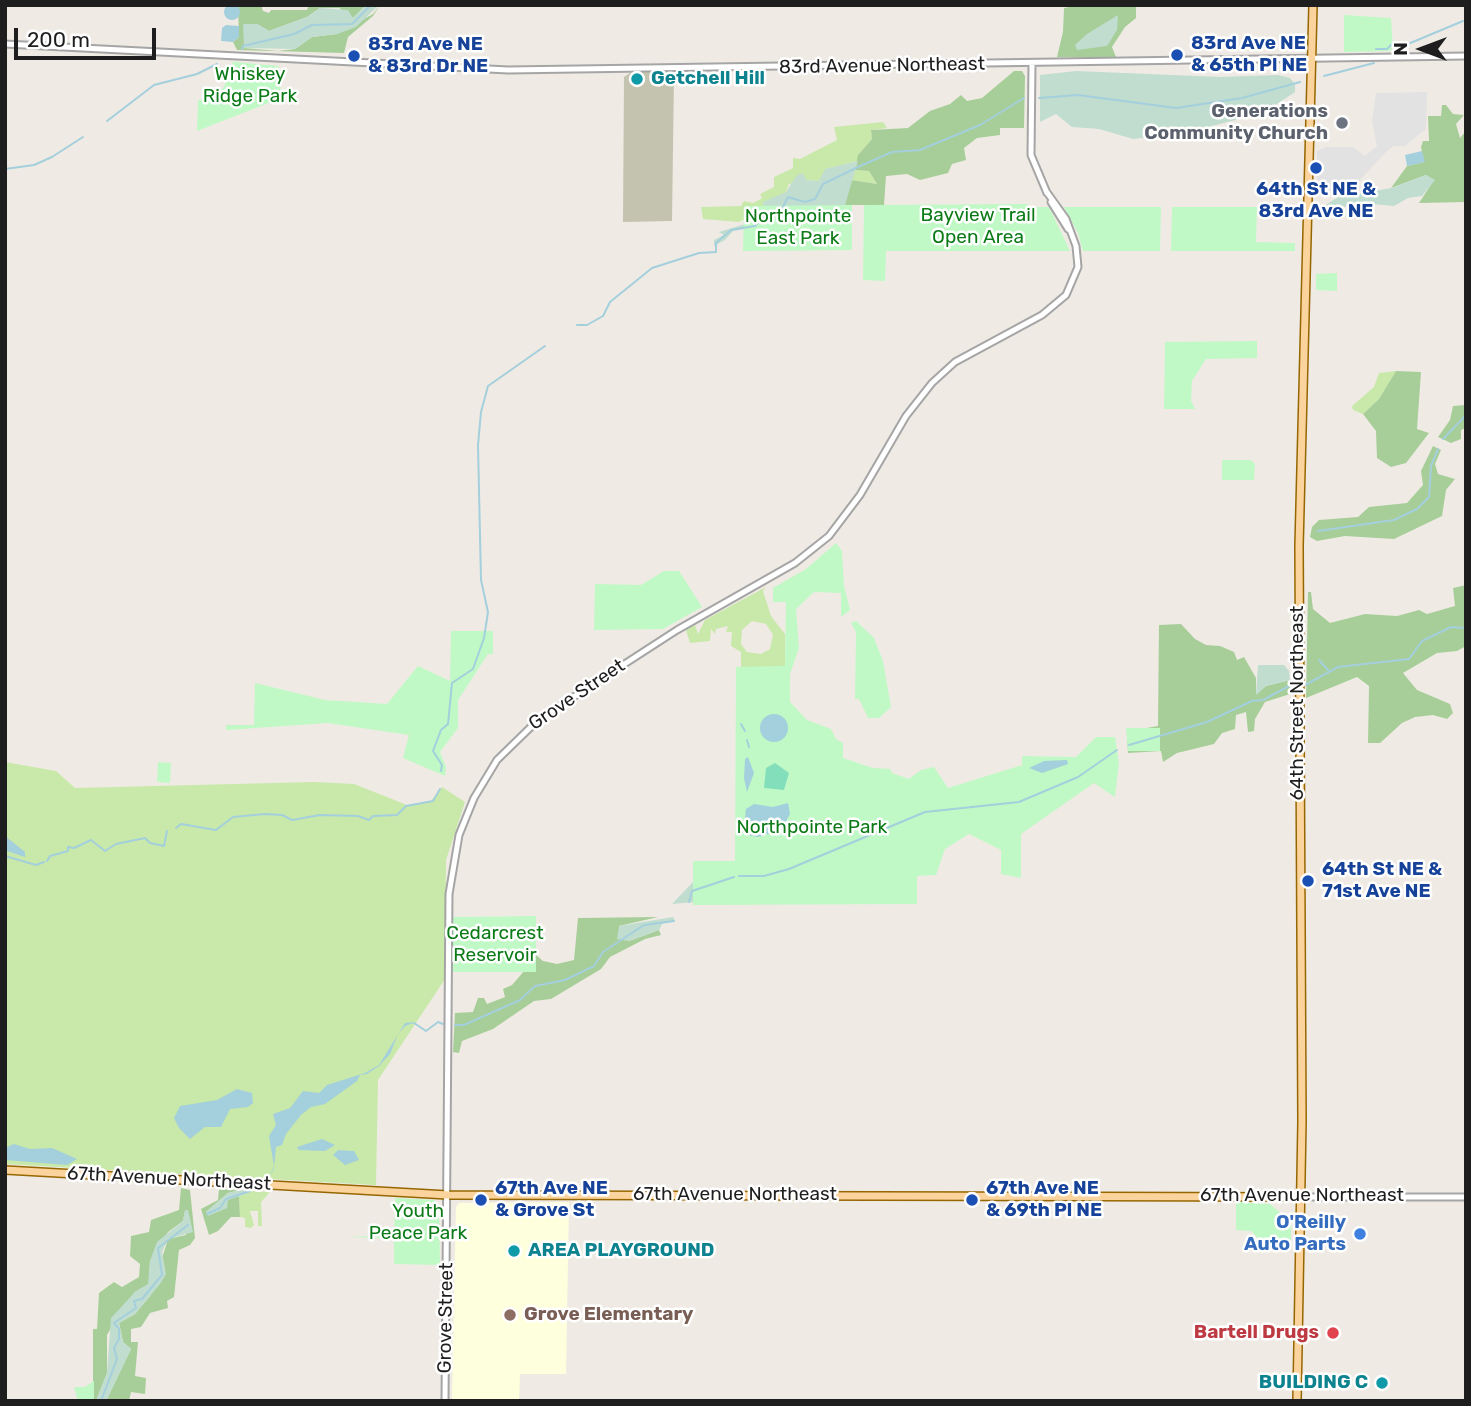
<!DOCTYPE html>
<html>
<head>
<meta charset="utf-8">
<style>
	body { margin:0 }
	#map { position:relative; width:1471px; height:1406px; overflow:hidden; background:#efebe4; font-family:Rubik,sans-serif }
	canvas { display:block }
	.frame { position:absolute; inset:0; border:7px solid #1e1e1e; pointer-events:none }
	.north { position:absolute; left:1387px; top:14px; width:70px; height:70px; -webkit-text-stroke:5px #fff; paint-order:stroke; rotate:270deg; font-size:19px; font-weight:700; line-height:28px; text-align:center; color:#1e1e1e }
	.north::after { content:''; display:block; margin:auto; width:24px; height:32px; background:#1e1e1e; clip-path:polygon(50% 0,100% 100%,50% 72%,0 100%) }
	.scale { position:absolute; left:14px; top:28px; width:142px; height:32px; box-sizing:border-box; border:4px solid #1e1e1e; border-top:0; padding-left:9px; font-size:21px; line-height:24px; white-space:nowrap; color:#1e1e1e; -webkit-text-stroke:5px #fff; paint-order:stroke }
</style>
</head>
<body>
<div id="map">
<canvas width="1471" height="1406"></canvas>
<div class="frame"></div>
<div class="north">N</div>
<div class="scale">200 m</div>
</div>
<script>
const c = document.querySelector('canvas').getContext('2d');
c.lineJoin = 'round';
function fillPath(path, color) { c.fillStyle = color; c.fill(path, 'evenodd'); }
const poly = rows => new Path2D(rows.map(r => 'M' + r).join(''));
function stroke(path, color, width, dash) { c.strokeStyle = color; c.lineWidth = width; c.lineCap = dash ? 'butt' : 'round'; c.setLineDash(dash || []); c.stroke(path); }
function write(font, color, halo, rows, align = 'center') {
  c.font = font + ' Rubik,sans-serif'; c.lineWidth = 5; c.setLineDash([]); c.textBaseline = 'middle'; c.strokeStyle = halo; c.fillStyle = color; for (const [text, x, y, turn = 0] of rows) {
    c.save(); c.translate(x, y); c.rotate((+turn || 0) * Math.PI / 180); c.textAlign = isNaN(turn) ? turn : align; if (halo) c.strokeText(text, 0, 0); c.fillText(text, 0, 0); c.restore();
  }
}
const education = poly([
	[569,1202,566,1374,520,1374,519,1401,456,1401,452,1398,456,1207,459,1203]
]);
const construction = poly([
	[672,70,674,74,672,221,623,222,624,77,633,71]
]);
const grass = poly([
	[883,122,887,128,871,130,872,139,858,155,858,161,826,169,819,181,806,180,789,184,786,192,765,208,739,222,703,219,701,207,741,206,744,201,753,203,759,200,762,198,760,194,774,187,774,177,793,168,793,158,800,159,837,140,834,127],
	[855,170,869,171,877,184,851,180],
	[1396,371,1379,399,1363,414,1353,410,1352,406,1374,387,1379,373],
	[766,587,763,591,771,616,785,634,785,667,741,667,741,652,731,646,732,632,726,632,728,626,716,629,715,634,711,629,710,641,690,643,686,630,695,625,698,634,705,620],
	[752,621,766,624,773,635,770,649,761,654,747,652,741,644,742,630],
	[5,762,56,771,75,788,314,782,354,784,407,805,431,801,442,787,465,802,446,860,445,979,378,1080,376,1185,5,1164],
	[252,1191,270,1192,261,1202,262,1226,258,1226,258,1211,250,1211,254,1225,251,1228,245,1227,245,1218,240,1217,239,1196]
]);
const forest = poly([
	[238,5,261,5,263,11,269,13,271,10,307,10,308,7,317,5,366,5,353,18,339,8,320,8,307,17,269,31,257,24,244,48,278,51,295,49,312,37,337,34,373,14,380,5,373,16,348,37,344,53,237,50,233,42,239,37],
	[1079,5,1136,5,1136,18,1125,27,1112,47,1116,57,1057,57,1063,32,1064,8],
	[1014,71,1022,71,1025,76,1024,128,1000,128,1000,135,977,138,964,148,966,160,952,164,948,173,920,180,907,174,886,176,884,205,845,205,851,180,877,184,869,171,855,170,858,155,872,139,871,130,908,128,930,111,950,104,961,95,967,101,982,98],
	[1442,105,1446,105,1453,114,1464,115,1456,124,1460,138,1466,131,1466,202,1419,203,1434,180,1426,175,1391,188,1407,166,1424,162,1421,147,1423,141,1429,141,1428,116,1441,116],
	[1396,371,1421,372,1417,429,1429,433,1406,463,1391,467,1377,458,1376,431,1363,414,1379,399],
	[1466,405,1466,428,1461,430,1461,439,1451,443,1438,437,1450,420,1453,406],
	[1433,446,1441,450,1435,464,1438,474,1455,479,1446,490,1442,516,1394,539,1345,536,1317,541,1310,537,1312,527,1319,520,1358,517,1369,507,1407,503,1423,485,1421,471],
	[1466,585,1466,646,1457,651,1437,653,1403,673,1417,690,1450,704,1453,713,1447,719,1433,715,1415,717,1402,723,1380,743,1368,743,1369,686,1357,677,1306,698,1308,592,1311,592,1313,609,1330,623,1365,614,1397,616,1419,610,1427,614,1455,606,1453,588],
	[1181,624,1195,639,1206,645,1220,646,1234,652,1237,660,1244,657,1256,678,1256,694,1266,686,1290,680,1290,694,1265,702,1255,719,1254,731,1248,732,1246,712,1236,715,1235,729,1222,733,1214,744,1177,753,1163,762,1161,751,1128,753,1127,738,1141,729,1158,726,1159,625],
	[658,917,619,926,629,941,659,930,661,935,645,939,610,957,601,969,551,999,534,1001,493,1029,462,1041,459,1053,453,1052,455,1013,473,1012,478,998,484,998,487,1004,505,997,503,989,512,985,531,963,535,954,543,961,557,964,574,960,578,918],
	[181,1188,190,1190,195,1238,190,1245,179,1250,174,1297,167,1301,168,1308,150,1313,141,1327,131,1329,131,1342,138,1342,135,1376,146,1378,145,1394,131,1392,129,1401,106,1401,131,1349,123,1342,119,1323,135,1314,150,1296,168,1239,186,1235,185,1211,183,1221,168,1232,150,1261,149,1284,135,1292,124,1306,107,1335,107,1373,96,1401,93,1401,93,1329,97,1329,99,1293,114,1282,122,1287,139,1277,140,1264,130,1256,131,1236,149,1232,151,1220,179,1210],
	[219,1189,240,1190,228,1193,206,1212,227,1208,227,1200,239,1196,240,1217,231,1217,218,1231,209,1235,201,1209,218,1200]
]);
const wetland = poly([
	[366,5,379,5,356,27,337,34,312,37,295,49,244,48,243,24,257,24,269,31,307,17,320,8,348,10,353,18],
	[1118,15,1117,30,1107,46,1077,50,1075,45,1087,34],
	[1076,71,1220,77,1278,75,1290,78,1295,84,1295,92,1263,113,1180,134,1133,139,1099,129,1072,127,1056,114,1040,122,1040,75],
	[858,161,845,205,848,208,733,231,725,240,714,246,714,240,724,235,719,232,745,224,764,208,763,202,786,192,797,175,803,173,806,180,819,181,825,169],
	[1426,175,1435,180,1422,196,1408,198,1394,206,1361,203,1331,210,1321,208,1338,197,1392,188],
	[1258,665,1284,665,1289,671,1290,680,1266,686,1256,695],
	[699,880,696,902,672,904,692,883],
	[673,917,675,921,662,924,659,930,629,941,617,939,619,926],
	[240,1190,251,1192,228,1200,227,1208,208,1216,206,1212,228,1193],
	[185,1210,188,1210,193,1232,168,1239,162,1252,166,1274,160,1284,135,1314,119,1323,123,1342,131,1349,106,1401,96,1401,107,1373,111,1318,135,1292,148,1284,150,1261,157,1242,183,1221]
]);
const park = poly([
	[1344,15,1391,18,1393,48,1390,51,1344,52],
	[233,62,279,66,281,98,197,131,198,100,209,100,224,87],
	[1028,204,1029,207,1049,207,1070,251,886,251,885,281,863,280,864,205],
	[852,205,852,250,743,251,744,206],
	[1064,207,1161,207,1160,251,1083,251,1078,233],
	[1172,207,1257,207,1256,242,1295,243,1295,251,1171,251],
	[1337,273,1337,291,1316,290,1316,274],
	[1257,341,1257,358,1206,359,1192,381,1191,401,1195,409,1164,409,1165,342],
	[1222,460,1251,460,1255,464,1254,480,1222,480],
	[836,543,842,551,844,586,850,610,841,617,841,593,814,592,796,609,799,648,790,674,790,702,807,720,831,729,836,739,843,743,843,758,873,768,890,769,892,773,909,779,921,770,934,767,948,788,1022,765,1022,756,1076,757,1096,737,1115,737,1119,763,1115,797,1094,783,1021,834,1021,878,1001,874,1001,850,969,834,945,849,936,875,917,876,917,904,693,905,693,861,735,861,736,667,785,666,786,602,773,602,773,588,806,569],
	[664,571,679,571,702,607,663,629,594,630,595,584,641,585],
	[856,621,874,638,883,661,891,707,879,718,868,718,859,699,855,699,856,632,851,623],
	[451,631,493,631,493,654,488,654,458,700,458,728,440,752,446,767,445,776,403,758,409,735,328,723,226,730,226,725,254,725,255,683,325,700,387,704,418,666,450,681],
	[1126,728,1160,728,1160,751,1128,751],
	[158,762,171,763,170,783,157,782],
	[536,916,536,972,453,972,453,917],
	[395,1198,434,1200,439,1205,440,1265,394,1264,394,1238,348,1237,394,1235],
	[1236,1202,1270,1204,1291,1222,1291,1241,1260,1240,1251,1231,1236,1230],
	[94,1381,94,1401,78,1401,74,1387,85,1387]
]);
const pitch = poly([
	[775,763,789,773,784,790,764,788,766,768]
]);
const parking = poly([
	[1427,92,1426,129,1405,146,1394,146,1387,151,1358,182,1317,194,1317,151,1327,147,1353,147,1365,156,1377,146,1372,121,1376,93]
]);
const water = poly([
	'224 12a8 8 0 1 1 16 0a8 8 0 1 1-16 0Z',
	[226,25,239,26,239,37,233,42,221,41,222,28],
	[1422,151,1425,162,1407,166,1405,155],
	'760 728a14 14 0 1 1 28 0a14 14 0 1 1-28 0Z',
	[748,757,754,773,747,792,744,778,745,759],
	[1067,760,1068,764,1042,773,1029,768,1044,761],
	[788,803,790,814,781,830,758,837,748,835,744,827,746,809,754,804,773,807],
	[5,836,25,852,25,857,7,851],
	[416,1022,405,1026,398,1034,390,1054,379,1066,367,1074,360,1075,357,1081,325,1104,311,1107,301,1115,286,1134,282,1145,276,1147,274,1168,269,1178,274,1166,269,1136,276,1125,273,1114,290,1108,303,1091,319,1093,327,1085,365,1073,379,1065,405,1023],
	[237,1089,252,1093,253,1103,248,1107,230,1109,221,1127,205,1127,190,1139,179,1128,174,1118,180,1106,217,1100],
	[322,1139,335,1145,325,1151,299,1150,297,1147],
	[14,1144,30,1149,52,1148,77,1159,67,1165,5,1160,5,1148],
	[338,1150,354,1151,359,1160,345,1165,333,1155]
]);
const stream = poly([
	[1408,44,1463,21],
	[242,49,243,46,294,34,312,25,352,24,371,5],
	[1376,49,1387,49,1392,44],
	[1324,76,1374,63],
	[1039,98,1078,95,1176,108,1242,98,1300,82],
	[107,121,154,85,197,74,217,64],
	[5,169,34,165,52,157,83,137],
	[577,325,587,325,603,316,610,302,652,268,699,253,716,252,716,243,731,230,755,226,761,219,781,211,788,197,805,202,815,199,823,184,860,166,892,152,920,150,980,125,1024,98],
	[1443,439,1466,415],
	[1318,531,1394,520,1417,509,1429,497,1431,466,1438,449],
	[1319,660,1328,670],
	[1305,685,1338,667,1409,659,1422,641,1451,627,1466,628],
	[741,724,745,731],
	[747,740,749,747],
	[1129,745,1207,722,1252,701,1263,700,1289,686],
	[441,771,442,765,433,751,441,730,448,724,452,683,473,669,484,638,488,612,481,580,478,445,481,412,488,386,545,346],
	[176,828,181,824,216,830,233,817,265,814,282,815,292,820,320,815,358,816,369,820,373,816,397,815,406,806,433,801,440,789],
	[5,856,36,865,44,862],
	[47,861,50,856,68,851,68,847,74,848,91,840,105,851,116,844,145,838,150,843,164,846,167,831],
	[739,876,764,876,789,869,925,812,1019,802,1078,777,1117,750],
	[689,902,692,891,734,877],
	[414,1023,426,1031,438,1022,443,1024],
	[455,1025,464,1025,520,1000,535,986,565,980,594,966,603,952,644,925,674,921],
	[207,1214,220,1208,226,1199,250,1191],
	[101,1401,117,1359,114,1348,119,1339,119,1329,114,1323,136,1308,134,1301,142,1299,162,1275,158,1248,188,1225]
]);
const minor = poly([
	[5,44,508,70,1466,56],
	[1032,64,1031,155,1047,193],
	[1051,202,1068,229],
	[1301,1197,1466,1197],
	[445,1401,449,894,459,835,474,798,497,760,538,720,677,630,795,563,829,536,860,495,906,416,932,383,955,362,1042,315,1066,295,1078,267,1076,246,1066,219,1046,191]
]);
const major = poly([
	[5,1170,448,1195,1301,1197],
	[1297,1401,1302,1121,1299,546,1313,5]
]);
const markers = [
	[1177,55,7,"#1a4fb4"],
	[354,56,7,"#1a4fb4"],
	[637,79,7,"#0f9aa8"],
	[1342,123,7,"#6b7280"],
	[1316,168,7,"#1a4fb4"],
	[1308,881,7,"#1a4fb4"],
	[481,1200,7,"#1a4fb4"],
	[972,1200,7,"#1a4fb4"],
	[1360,1234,7,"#3f7fe0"],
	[514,1251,7,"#0f9aa8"],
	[510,1315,7,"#8d6e63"],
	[1333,1333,7,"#e0444e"],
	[1382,1383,7,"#0f9aa8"]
];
const transitNames = [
	["83rd Ave NE",1191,44],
	["& 65th Pl NE",1191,66],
	["83rd Ave NE",368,45],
	["& 83rd Dr NE",368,67],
	["64th St NE &",1316,190,"center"],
	["83rd Ave NE",1316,212,"center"],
	["64th St NE &",1322,870],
	["71st Ave NE",1322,892],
	["67th Ave NE",495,1189],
	["& Grove St",495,1211],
	["67th Ave NE",986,1189],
	["& 69th Pl NE",986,1211]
];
const streetNames = [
	["83rd Avenue Northeast",882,66,-1],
	["Grove Street",577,695,-34],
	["64th Street Northeast",1298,703,-90],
	["67th Avenue Northeast",169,1179,3],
	["67th Avenue Northeast",735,1195],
	["67th Avenue Northeast",1302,1196],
	["Grove Street",446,1318,-89]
];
const parkNames = [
	["Whiskey",250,75],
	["Ridge Park",250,97],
	["Bayview Trail",978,216],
	["Open Area",978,238],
	["Northpointe",798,217],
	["East Park",798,239],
	["Northpointe Park",812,828],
	["Cedarcrest",495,934],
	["Reservoir",495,956],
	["Youth",418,1212],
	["Peace Park",418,1234]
];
const cultureNames = [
	["Getchell Hill",651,79],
	["AREA PLAYGROUND",528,1251],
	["BUILDING C",1368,1383,"right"]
];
const worshipNames = [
	["Generations",1328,112],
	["Community Church",1328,134]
];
const shopNames = [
	["O'Reilly",1346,1223],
	["Auto Parts",1346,1245]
];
const educationNames = [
	["Grove Elementary",524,1315]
];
const healthNames = [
	["Bartell Drugs",1319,1333]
];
fillPath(education, '#feffdc');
fillPath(construction, '#c3c3af');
fillPath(grass, '#c8e9a9');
fillPath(forest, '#a7ce98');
fillPath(wetland, '#c0ddd0');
fillPath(park, '#c0f9c6');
fillPath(pitch, '#82debb');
fillPath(parking, '#e2e2e2');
fillPath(water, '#a4cfdc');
stroke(stream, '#a4cfdc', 2);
stroke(minor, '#a5a5a5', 9);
stroke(major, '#966701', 10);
stroke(minor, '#fff', 5);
stroke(major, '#fbd39c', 7);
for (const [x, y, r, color] of markers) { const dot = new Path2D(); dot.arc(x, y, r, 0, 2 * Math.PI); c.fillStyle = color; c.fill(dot); stroke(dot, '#fff', 2.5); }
write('bold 19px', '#164399', '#fff', transitNames, 'left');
write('19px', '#1e1e1e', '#fff', streetNames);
write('19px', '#0c7b17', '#fff', parkNames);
write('bold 19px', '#0d838f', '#fff', cultureNames, 'left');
write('bold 19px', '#5b616d', '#fff', worshipNames, 'right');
write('bold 19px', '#366cbe', '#fff', shopNames, 'right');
write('bold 19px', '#785e54', '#fff', educationNames, 'left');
write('bold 19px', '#be3a42', '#fff', healthNames, 'right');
</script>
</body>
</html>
